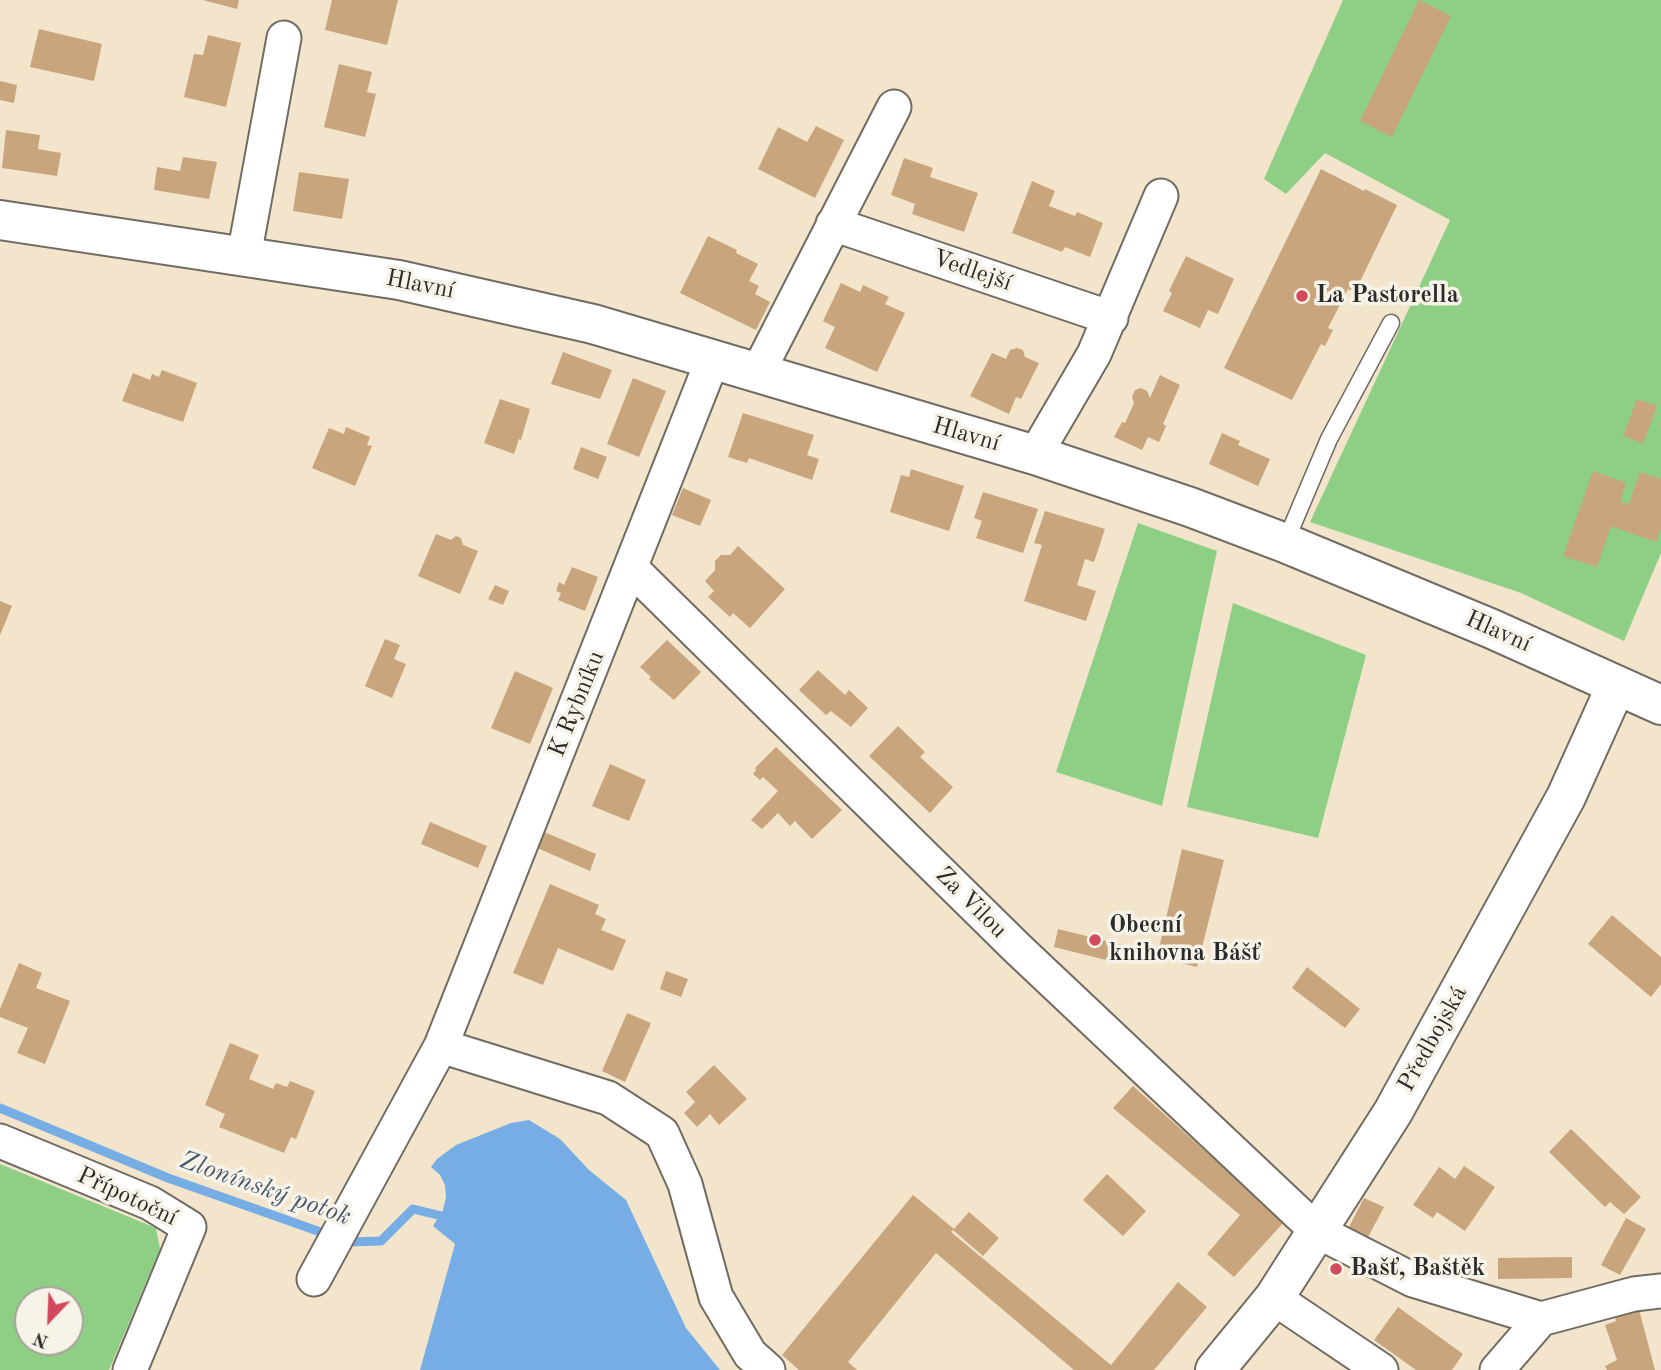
<!DOCTYPE html>
<html>
<head>
<meta charset="utf-8">
<style>
	body { margin:0 }
	#map { position:relative; width:1661px; height:1370px; overflow:hidden; background:#f2e5cc; font-family:"Old Standard TT",serif }
	canvas { display:block }
	.north { position:absolute; left:14px; top:1286px; width:70px; height:70px; box-sizing:border-box; background:#f7f3e8; border:2px solid #a5a39c; border-radius:50%; rotate:203deg; font-size:19px; font-weight:700; line-height:28px; text-align:center; color:#2b2b2b }
	.north::after { content:''; display:block; margin:auto; width:24px; height:32px; background:#d1495b; clip-path:polygon(50% 0,100% 100%,50% 72%,0 100%) }
</style>
</head>
<body>
<div id="map">
<canvas width="1661" height="1370"></canvas>
<div class="north">N</div>
</div>
<script>
const c = document.querySelector('canvas').getContext('2d');
c.lineJoin = 'round';
function fillPath(path, color) { c.fillStyle = color; c.fill(path, 'evenodd'); }
const poly = rows => new Path2D(rows.map(r => 'M' + r).join(''));
function stroke(path, color, width, dash) { c.strokeStyle = color; c.lineWidth = width; c.lineCap = dash ? 'butt' : 'round'; c.setLineDash(dash || []); c.stroke(path); }
function write(font, color, halo, rows, align = 'center') {
  c.font = font + ' "Old Standard TT",serif'; c.lineWidth = 7; c.setLineDash([]); c.textBaseline = 'middle'; c.strokeStyle = halo; c.fillStyle = color; for (const [text, x, y, turn = 0] of rows) {
    c.save(); c.translate(x, y); c.rotate((+turn || 0) * Math.PI / 180); c.textAlign = isNaN(turn) ? turn : align; if (halo) c.strokeText(text, 0, 0); c.fillText(text, 0, 0); c.restore();
  }
}
const green = poly([
	[1343,0,1661,0,1661,553,1624,641,1521,593,1310,522,1450,220,1325,153,1286,194,1264,179],
	[1138,523,1217,551,1162,806,1056,772],
	[1233,603,1366,655,1318,838,1187,807],
	[0,1164,156,1228,160,1249,109,1370,0,1370],
	[28,1300,70,1300,70,1342,28,1342]
]);
const water = poly([
	[529,1120,560,1139,589,1170,626,1200,686,1328,720,1370,420,1370,455,1244,433,1226,443,1210,446,1197,445,1185,440,1175,431,1167,437,1159,456,1145,511,1123]
]);
const stream = poly([
	[0,1108,168,1178,329,1235],
	[343,1240,350,1242,381,1241,413,1209,450,1218]
]);
const building = poly([
	[203,0,239,0,237,9],
	[332,0,398,0,387,45,325,30],
	[1419,0,1451,16,1392,137,1360,121],
	[39,29,102,44,94,81,30,67],
	[208,35,241,43,226,107,184,97,194,54,203,55],
	[339,64,372,72,367,92,376,94,365,137,324,127],
	[0,81,17,85,14,103,0,100],
	[816,126,844,140,815,198,758,169,778,127,807,142],
	[6,130,40,135,38,149,61,153,57,176,2,168],
	[183,157,217,162,209,199,154,190,157,167,180,171],
	[904,158,933,168,930,177,978,193,964,232,912,214,915,204,891,195],
	[1321,169,1364,191,1365,189,1397,205,1355,292,1348,289,1328,328,1333,330,1325,346,1321,344,1292,400,1224,368],
	[299,172,349,179,342,219,293,211],
	[1032,181,1055,191,1049,206,1075,216,1077,212,1103,223,1090,257,1065,247,1062,252,1012,233],
	[708,236,737,250,736,253,758,264,749,281,759,286,755,294,770,302,756,330,680,293],
	[1186,256,1234,279,1218,314,1208,310,1200,328,1163,311,1172,293,1169,291],
	[841,283,860,292,863,285,889,297,885,304,905,313,877,372,825,348,835,327,823,321],
	[1017,348,1023,350,1025,357,1039,363,1021,399,1016,397,1009,414,970,396,992,353,1006,359,1010,350],
	[563,352,612,370,600,399,551,384],
	[162,370,197,383,183,422,122,401,133,373,150,380,152,374,159,377],
	[1160,375,1180,385,1163,424,1166,426,1159,442,1148,437,1142,450,1114,437,1122,422,1125,423,1134,403,1132,397,1135,390,1141,388,1147,391,1150,398],
	[633,378,666,391,639,457,607,444],
	[500,399,530,409,521,440,519,439,514,454,484,443],
	[1637,399,1657,406,1643,444,1623,436],
	[743,413,814,435,807,455,819,459,812,480,749,458,747,463,728,457],
	[346,427,370,437,367,445,372,446,355,486,312,468,329,428,344,434],
	[1222,433,1240,441,1238,445,1270,459,1258,486,1209,464],
	[581,447,607,457,598,479,573,469],
	[911,469,964,486,949,531,890,512,901,475,909,477],
	[1593,471,1626,483,1620,502,1629,504,1640,472,1661,479,1661,529,1656,542,1611,526,1597,567,1563,556],
	[683,488,711,500,700,526,672,515],
	[983,492,1038,509,1023,553,976,538,982,521,974,518],
	[1045,511,1105,529,1094,562,1085,559,1077,585,1096,591,1086,621,1024,601,1042,545,1034,543],
	[436,534,451,540,456,536,461,538,463,545,478,551,460,594,418,576],
	[738,546,785,589,750,628,733,613,730,617,708,597,714,591,705,581,715,570,715,561,721,555,730,555],
	[572,567,598,577,585,611,558,600,561,593,556,591,559,582,564,585],
	[495,585,509,591,503,605,488,599],
	[0,601,12,606,0,635],
	[385,639,400,645,394,659,406,664,392,698,365,686],
	[667,640,701,672,674,700,649,679,651,677,640,667],
	[818,670,845,695,849,690,868,708,851,727,831,711,826,715,799,690],
	[515,671,553,688,530,744,491,728],
	[898,726,925,752,920,757,953,787,930,813,869,756],
	[776,747,842,810,812,839,795,821,790,826,778,813,762,829,751,820,778,791,763,777,760,780,753,774,756,770,755,768],
	[610,764,646,780,629,821,592,806],
	[430,822,487,846,478,868,421,844],
	[542,831,596,854,590,871,535,847],
	[1182,849,1224,860,1197,967,1157,957],
	[550,884,599,905,595,914,606,919,601,930,626,940,613,971,558,948,543,985,513,973],
	[1612,915,1661,957,1661,984,1651,997,1588,944],
	[1058,929,1127,946,1122,964,1054,947],
	[19,963,42,973,36,988,70,1001,45,1064,17,1053,28,1028,0,1017,0,1009],
	[1307,967,1360,1009,1345,1028,1292,988],
	[666,971,688,979,681,997,660,989],
	[627,1013,651,1023,625,1082,602,1071],
	[230,1043,259,1055,249,1079,273,1089,276,1083,287,1087,290,1081,315,1091,296,1139,291,1137,284,1153,219,1127,225,1114,205,1105],
	[714,1065,747,1099,719,1125,710,1114,697,1127,684,1113,695,1102,686,1092],
	[1133,1086,1284,1222,1234,1277,1207,1254,1240,1215,1113,1108],
	[1571,1129,1641,1197,1624,1214,1610,1202,1605,1207,1549,1152],
	[1464,1166,1495,1187,1465,1231,1437,1212,1433,1218,1413,1205,1439,1167,1455,1179],
	[1107,1174,1146,1211,1123,1236,1083,1200],
	[913,1195,954,1229,969,1212,999,1238,983,1256,953,1230,951,1232,1111,1365,1178,1282,1207,1307,1154,1370,1074,1370,936,1253,848,1362,857,1370,799,1370,782,1355],
	[1364,1198,1384,1207,1367,1239,1348,1229],
	[1626,1218,1646,1229,1620,1275,1601,1265],
	[1572,1257,1572,1278,1498,1279,1498,1258],
	[1637,1302,1655,1370,1607,1370,1605,1366,1617,1360,1605,1325,1616,1321,1612,1306],
	[1398,1307,1463,1354,1452,1370,1416,1370,1374,1340]
]);
const lane = poly([
	[1285,543,1329,439,1391,323]
]);
const street = poly([
	[833,224,1111,318],
	[244,256,284,38],
	[757,374,894,107],
	[1035,455,1094,354,1161,196],
	[631,568,1017,948,1317,1231,1413,1280,1541,1319,1634,1294,1661,1291],
	[441,1046,608,1098,662,1133,685,1184,716,1297,750,1354,768,1370],
	[0,1141,150,1203,189,1227,130,1370],
	[314,1279,441,1046,712,361],
	[1274,1298,1381,1370],
	[1497,1370,1541,1319]
]);
const secondary = poly([
	[0,220,399,280,593,324,1035,455,1190,507,1285,543,1492,629,1661,705],
	[1215,1370,1274,1298,1393,1112,1566,797,1616,686]
]);
const markers = [
	[1302,296,7,"#d1495b"],
	[1095,940,7,"#d1495b"],
	[1336,1269,7,"#d1495b"]
];
const streetNames = [
	["Vedlejší",972,271,19],
	["Hlavní",420,285,11],
	["Hlavní",966,435,16],
	["Hlavní",1498,632,24],
	["K Rybníku",577,704,-68],
	["Za Vilou",971,903,45],
	["Předbojská",1433,1039,-61],
	["Přípotoční",127,1197,25]
];
const poiNames = [
	["La Pastorella",1316,296],
	["Obecní",1109,926],
	["knihovna Bášť",1109,954],
	["Bašť, Baštěk",1350,1269]
];
const waterNames = [
	["Zlonínský potok",265,1189,19]
];
fillPath(green, '#8fcf85');
fillPath(water, '#77ade5');
stroke(stream, '#77ade5', 9);
fillPath(building, '#c8a57d');
stroke(lane, '#716c63', 19);
stroke(street, '#716c63', 37);
stroke(secondary, '#716c63', 42);
stroke(lane, '#fff', 16);
stroke(street, '#fff', 33);
stroke(secondary, '#fff', 38);
for (const [x, y, r, color] of markers) { const dot = new Path2D(); dot.arc(x, y, r, 0, 2 * Math.PI); c.fillStyle = color; c.fill(dot); stroke(dot, '#f7f3e8', 2.5); }
write('24px', '#2b2b2b', '#f7f3e8', streetNames);
write('bold 24px', '#2b2b2b', '#f7f3e8', poiNames, 'left');
write('italic 26px', '#46586c', '#f7f3e8', waterNames);
</script>
</body>
</html>
